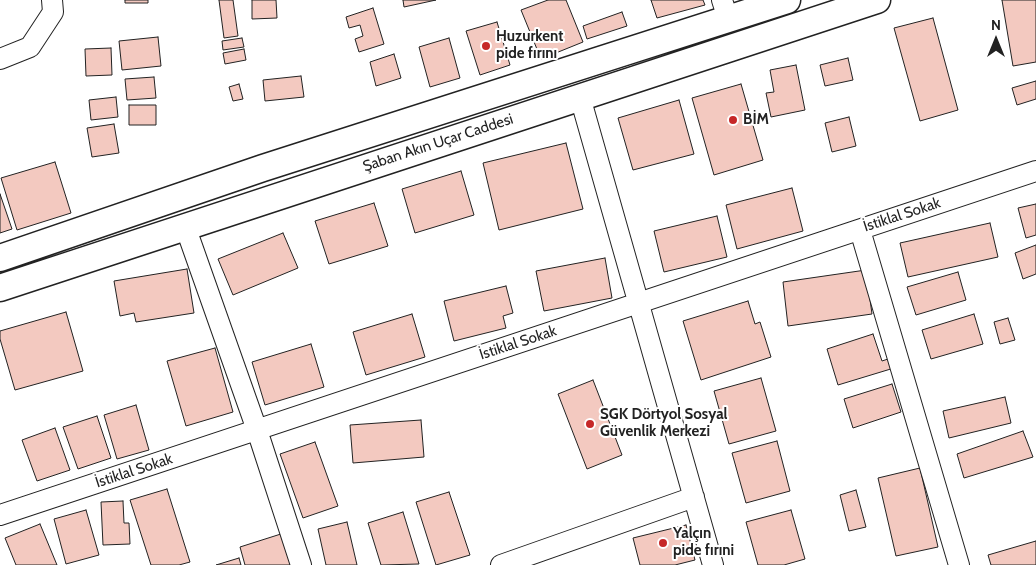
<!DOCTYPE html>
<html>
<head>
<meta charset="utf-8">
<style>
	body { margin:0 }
	#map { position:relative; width:1036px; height:565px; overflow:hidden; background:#fff; font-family:Cabin,sans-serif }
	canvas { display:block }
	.north { position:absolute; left:971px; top:15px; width:50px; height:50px; -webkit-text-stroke:4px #fff; paint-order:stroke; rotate:0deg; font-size:14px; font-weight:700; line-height:20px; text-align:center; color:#222 }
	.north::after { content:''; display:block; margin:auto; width:18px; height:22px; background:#222; clip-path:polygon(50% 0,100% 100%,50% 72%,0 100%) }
</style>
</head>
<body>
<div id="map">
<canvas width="1036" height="565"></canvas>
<div class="north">N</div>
</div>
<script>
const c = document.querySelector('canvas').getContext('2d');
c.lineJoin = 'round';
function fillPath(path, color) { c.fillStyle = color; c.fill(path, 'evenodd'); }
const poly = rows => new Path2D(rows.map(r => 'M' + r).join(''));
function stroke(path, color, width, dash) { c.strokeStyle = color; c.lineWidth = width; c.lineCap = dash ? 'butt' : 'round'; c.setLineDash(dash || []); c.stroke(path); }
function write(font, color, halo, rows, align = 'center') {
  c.font = font + ' Cabin,sans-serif'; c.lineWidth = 4; c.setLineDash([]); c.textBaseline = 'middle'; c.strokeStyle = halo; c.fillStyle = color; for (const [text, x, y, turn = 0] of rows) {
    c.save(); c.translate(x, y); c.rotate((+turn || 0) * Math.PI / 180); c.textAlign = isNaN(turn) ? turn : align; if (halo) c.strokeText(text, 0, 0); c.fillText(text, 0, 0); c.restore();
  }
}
const building = poly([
	[125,0,148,0,148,3,125,3,125,0],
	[219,0,233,0,238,36,224,38,219,0],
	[252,0,276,0,277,18,252,19,252,0],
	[403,0,436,0,404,7,403,0],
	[548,0,566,0,583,42,541,59,521,10,548,0],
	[651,0,703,0,705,5,657,18,651,0],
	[1002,0,1036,0,1036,62,1013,66,1002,0],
	[373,8,384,44,359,52,355,39,363,36,360,25,349,28,346,17,373,8],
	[622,12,627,26,587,39,583,26,622,12],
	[933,18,958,110,920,121,894,28,933,18],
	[497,22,510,65,480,75,466,31,497,22],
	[158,37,161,66,122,70,119,41,158,37],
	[242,38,244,47,223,50,222,41,242,38],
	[449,38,460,78,430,87,419,47,449,38],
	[111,48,112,75,86,76,85,49,111,48],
	[244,49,246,60,225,64,223,53,244,49],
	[394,54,401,78,376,86,370,62,394,54],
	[848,58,853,80,825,86,820,65,848,58],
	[796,65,805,110,771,117,766,93,774,92,770,70,796,65],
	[301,76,304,97,265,101,263,80,301,76],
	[154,77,156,98,127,100,125,79,154,77],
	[1036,81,1036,99,1017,105,1012,88,1036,81],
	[239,84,243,99,233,101,229,87,239,84],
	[741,84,763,160,714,175,692,98,741,84],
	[116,97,118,117,91,120,89,100,116,97],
	[679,100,694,154,633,170,618,118,679,100],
	[129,105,156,105,156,125,129,125,129,105],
	[849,117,856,146,832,152,825,123,849,117],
	[114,124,119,153,92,157,87,128,114,124],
	[566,143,583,209,499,230,483,163,566,143],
	[55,162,71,213,17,230,1,178,55,162],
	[461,171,474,215,415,233,402,189,461,171],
	[792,188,803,231,737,249,726,205,792,188],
	[0,194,12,229,0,233,0,194],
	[374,203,388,246,329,264,315,221,374,203],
	[1036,204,1036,235,1026,238,1018,208,1036,204],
	[717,216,727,257,664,272,654,231,717,216],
	[990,223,998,257,908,277,900,243,990,223],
	[283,233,298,268,233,295,218,259,283,233],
	[1036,245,1036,274,1023,279,1015,253,1036,245],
	[605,258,612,298,544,311,536,271,605,258],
	[187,269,194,313,136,322,134,313,120,316,114,281,187,269],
	[866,270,872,314,788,326,783,282,866,270],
	[958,272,966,300,916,315,907,287,958,272],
	[506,286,513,313,503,316,506,328,454,341,444,301,506,286],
	[748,301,755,324,760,322,771,357,701,380,683,321,748,301],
	[66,312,83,371,15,390,0,339,0,331,66,312],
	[412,314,425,357,366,375,353,332,412,314],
	[974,314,983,344,931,359,922,330,974,314],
	[1008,318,1015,340,1000,344,994,322,1008,318],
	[873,334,882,361,891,358,894,368,838,385,827,349,873,334],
	[311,344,324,387,265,405,252,362,311,344],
	[215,348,233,412,186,426,167,361,215,348],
	[761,378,776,431,729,444,714,391,761,378],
	[593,380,622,455,587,469,558,394,593,380],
	[892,384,901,412,853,428,844,399,892,384],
	[1005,397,1011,423,949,438,943,411,1005,397],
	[136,405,149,450,117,459,104,415,136,405],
	[97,416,111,458,78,469,63,427,97,416],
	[421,420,424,457,353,463,350,425,421,420],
	[55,428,70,470,37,481,22,440,55,428],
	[1023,431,1033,457,964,478,957,454,1023,431],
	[777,441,790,491,746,503,732,453,777,441],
	[315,442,338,506,303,518,280,454,315,442],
	[920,468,938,547,896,556,878,478,920,468],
	[167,489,190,562,179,565,151,565,130,500,167,489],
	[856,490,866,527,849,531,840,495,856,490],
	[449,492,470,555,436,565,416,502,449,492],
	[123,501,124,523,129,523,130,544,103,545,101,502,123,501],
	[86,510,99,555,66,564,54,519,86,510],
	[791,510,805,559,784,565,758,565,746,522,791,510],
	[403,512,419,564,381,565,368,523,403,512],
	[347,522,357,565,326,565,318,529,347,522],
	[40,524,57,565,16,565,5,538,40,524],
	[686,525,695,560,675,565,640,565,633,538,686,525],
	[284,533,294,565,245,565,240,547,284,533],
	[1036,541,1036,565,991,565,988,555,1036,541],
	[239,558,241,565,216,565,239,558]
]);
const minor = poly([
	[722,0,728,19],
	[0,59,30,47,53,12,52,0],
	[580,97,713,565],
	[185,226,257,430,301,565],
	[860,230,959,565],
	[0,515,1036,171],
	[501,565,694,497]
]);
const major = poly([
	[0,258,263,168,787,0],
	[0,288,877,0]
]);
const markers = [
	[486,46,5,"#c62828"],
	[733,120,5,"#c62828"],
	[590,424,5,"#c62828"],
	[663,543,5,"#c62828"]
];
const poiNames = [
	["Huzurkent",496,37],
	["pide fırını",496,54],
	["BİM",743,120],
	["SGK Dörtyol Sosyal",600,415],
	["Güvenlik Merkezi",600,432],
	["Yalçın",673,534],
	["pide fırıni",673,551]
];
const streetNames = [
	["Şaban Akın Uçar Caddesi",438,143,-18],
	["İstiklal Sokak",902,215,-18],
	["İstiklal Sokak",518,343,-18],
	["İstiklal Sokak",134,471,-18]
];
fillPath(building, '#f3c9c0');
stroke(building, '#222', 1);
stroke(minor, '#222', 22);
stroke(major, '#222', 29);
stroke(minor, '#fff', 20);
stroke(major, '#fff', 26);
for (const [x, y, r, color] of markers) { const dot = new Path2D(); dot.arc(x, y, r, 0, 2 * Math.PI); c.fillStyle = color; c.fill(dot); stroke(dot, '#fff', 2); }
write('bold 15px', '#222', '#fff', poiNames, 'left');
write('15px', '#222', '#fff', streetNames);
</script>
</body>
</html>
